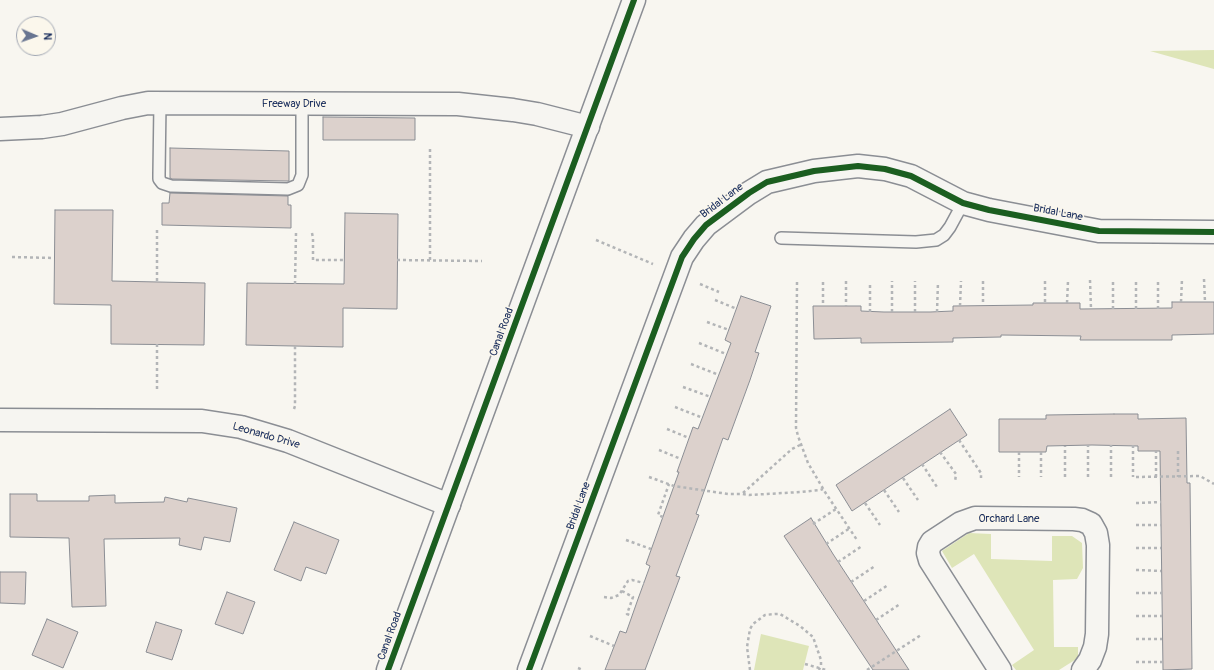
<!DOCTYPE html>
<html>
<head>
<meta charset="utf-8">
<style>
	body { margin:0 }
	#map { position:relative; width:1214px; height:670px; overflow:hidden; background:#f8f6f0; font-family:Pangolin,sans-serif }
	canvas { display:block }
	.north { position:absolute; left:16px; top:16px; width:40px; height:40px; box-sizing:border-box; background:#fbf7ec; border:1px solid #a1a7b3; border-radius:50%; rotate:92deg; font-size:11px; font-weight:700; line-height:16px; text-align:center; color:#1b2f5e }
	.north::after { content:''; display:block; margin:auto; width:14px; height:18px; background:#687591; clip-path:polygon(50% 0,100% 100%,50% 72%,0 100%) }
</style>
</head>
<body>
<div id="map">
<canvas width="1214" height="670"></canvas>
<div class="north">N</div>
</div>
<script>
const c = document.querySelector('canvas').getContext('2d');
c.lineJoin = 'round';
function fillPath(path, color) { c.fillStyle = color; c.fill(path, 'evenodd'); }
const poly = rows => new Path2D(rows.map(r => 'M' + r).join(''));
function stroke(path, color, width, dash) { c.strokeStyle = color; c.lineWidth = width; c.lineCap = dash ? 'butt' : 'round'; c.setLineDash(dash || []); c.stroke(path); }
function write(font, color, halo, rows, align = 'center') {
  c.font = font + ' Pangolin,sans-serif'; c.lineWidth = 3; c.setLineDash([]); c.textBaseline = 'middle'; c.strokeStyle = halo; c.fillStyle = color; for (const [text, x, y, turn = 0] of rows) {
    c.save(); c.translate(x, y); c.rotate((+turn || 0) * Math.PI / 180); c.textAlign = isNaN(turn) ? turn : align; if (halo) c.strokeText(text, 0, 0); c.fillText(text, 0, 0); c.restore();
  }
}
const green = poly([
	[1214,50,1214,69,1150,51],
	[969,533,991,534,991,559,1052,561,1052,536,1072,536,1082,543,1083,568,1077,579,1053,580,1054,647,1078,647,1078,658,1059,670,1016,670,1012,665,1034,650,974,554,952,568,942,551],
	[761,634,809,646,803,670,754,670]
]);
const building = poly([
	[323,117,415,118,415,140,323,140,323,117],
	[170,148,289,151,289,181,172,179,170,178,170,148],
	[170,193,288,196,288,205,291,205,291,228,162,225,162,203,169,203,170,193],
	[55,210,113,210,112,281,205,283,204,345,111,344,111,305,54,304,55,210],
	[345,213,398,214,397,309,343,308,343,347,246,345,247,283,344,284,345,213],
	[741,296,771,306,755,352,759,353,750,380,728,440,723,438,696,514,699,515,676,576,680,577,645,670,605,670,620,631,626,633,638,599,650,566,646,564,679,472,677,472,693,427,698,429,731,343,725,340,741,296],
	[1172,302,1214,302,1214,334,1172,335,1172,340,1080,340,1081,336,1001,335,1001,337,953,338,953,342,861,343,861,338,814,339,813,306,861,306,861,311,884,312,930,312,953,311,953,306,1033,305,1033,303,1080,303,1080,309,1172,308,1172,302],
	[950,409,967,435,852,511,836,485,950,409],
	[1114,414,1138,414,1138,419,1186,418,1187,483,1190,483,1192,669,1163,670,1160,451,1138,451,1138,446,1092,445,1047,446,1046,452,999,452,999,419,1046,419,1046,415,1114,414],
	[10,494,37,494,37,501,89,501,89,496,115,495,115,503,164,502,165,497,187,502,188,498,237,508,230,542,204,537,201,550,179,545,180,538,104,539,106,606,72,607,69,538,10,537,10,494],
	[811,518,833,554,909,670,873,670,784,536,811,518],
	[294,522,339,540,326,574,306,567,301,581,274,570,294,522],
	[0,572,26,572,25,604,0,603,0,572],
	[227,592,255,602,243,634,215,624,227,592],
	[47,619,78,632,63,668,32,655,47,619],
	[156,622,182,630,172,660,146,652,156,622]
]);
const path = poly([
	[157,230,157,282],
	[312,233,313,238,313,260,344,260],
	[596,240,653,264],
	[12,257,54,258],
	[397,260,482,261],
	[430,260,430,147],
	[1204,279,1205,302],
	[1090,280,1091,309],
	[846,281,846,306],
	[983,281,983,305],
	[1045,281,1045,303],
	[797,282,796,428,798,436,808,463,825,492,857,540],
	[823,282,823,306],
	[295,284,296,233],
	[700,284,719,292],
	[715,300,737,309],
	[1181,302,1182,279],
	[1067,303,1068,281],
	[960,306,961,281],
	[1113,309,1113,280],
	[1136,309,1136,280],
	[1158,309,1158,280],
	[870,312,870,282],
	[892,312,892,281],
	[915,312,915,281],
	[937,312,938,282],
	[707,322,729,330],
	[699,343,726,354],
	[691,364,719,375],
	[683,387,711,397],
	[157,389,157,344],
	[675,407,703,418],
	[294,409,295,406,295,346],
	[667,429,689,438],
	[959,440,981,473,981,478],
	[1133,445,1133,477],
	[659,450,681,459],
	[1178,451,1178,477],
	[940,452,956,474,955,482],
	[1019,452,1019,477],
	[1041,452,1041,477],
	[922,464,937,487],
	[649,477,674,486,728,494,742,494,749,495,801,492,820,490,823,489],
	[1065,477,1065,446],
	[1088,477,1088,445],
	[1111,477,1111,445],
	[1136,477,1200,476,1214,484],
	[1156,477,1156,451],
	[903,478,918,500],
	[884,490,899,512],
	[743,493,792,449,800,445],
	[865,503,880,525],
	[1136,503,1161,502],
	[663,517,658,515,669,484],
	[813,524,836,509],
	[1136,525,1161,525],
	[626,540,651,549],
	[826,544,850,528],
	[1136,548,1161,548],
	[838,562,862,546],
	[1136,570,1161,571],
	[851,582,875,566],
	[622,591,633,597,627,614,632,616],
	[1136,593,1162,593],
	[604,597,611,598,619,595,628,581,632,580,644,583],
	[864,601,888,585],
	[1136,616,1162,616],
	[876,620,900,604],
	[590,636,614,646],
	[1136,639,1162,639],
	[1136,662,1162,662],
	[805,664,826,670],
	[578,668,583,670],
	[750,670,747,647,750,629,753,624,765,615,775,614,780,614,800,626,813,637,821,660,821,665,819,670],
	[867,670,921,635]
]);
const lane = poly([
	[160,103,159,174,159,179,162,183,171,186,288,189,298,185,302,175,302,104],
	[781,238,916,242,936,240,944,235,950,227,963,203]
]);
const street = poly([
	[0,129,42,127,62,124,122,108,148,103,458,104,513,110,537,114,588,127],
	[0,420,202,421,241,427,288,441,449,505],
	[529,670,682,257,694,239,706,225,749,193,767,182,814,171,858,166,885,169,911,176,963,203,989,210,1099,231,1214,232],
	[1000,670,930,560,928,553,929,547,932,542,961,523,975,518,1074,519,1082,520,1091,524,1096,533,1098,545,1097,634,1095,647,1090,660,1083,670]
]);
const secondary = poly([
	[388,670,634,0]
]);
const cycleway = poly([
	[388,670,634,0],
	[529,670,682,257,694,239,706,225,749,193,767,182,814,171,858,166,885,169,911,176,963,203,989,210,1099,231,1214,232]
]);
const streetNames = [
	["Freeway Drive",294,104],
	["Bridal Lane",722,201,-37],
	["Bridal Lane",1058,213,11],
	["Canal Road",502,332,-70],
	["Leonardo Drive",266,436,16],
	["Bridal Lane",579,506,-70],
	["Orchard Lane",1009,519],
	["Canal Road",390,636,-70]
];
fillPath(green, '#dee5b8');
fillPath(building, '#dcd1cc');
stroke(building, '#8b8e94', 1);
stroke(lane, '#8b8e94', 14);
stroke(street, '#8b8e94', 25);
stroke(secondary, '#8b8e94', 25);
stroke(path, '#b3b5b7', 2.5, [3, 3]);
stroke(lane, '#f6f5f1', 11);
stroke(street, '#f6f5f1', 22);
stroke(secondary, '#f6f5f1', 22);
stroke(cycleway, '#1b5e20', 6);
write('11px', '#1b2f5e', '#fbf7ec', streetNames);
</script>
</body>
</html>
